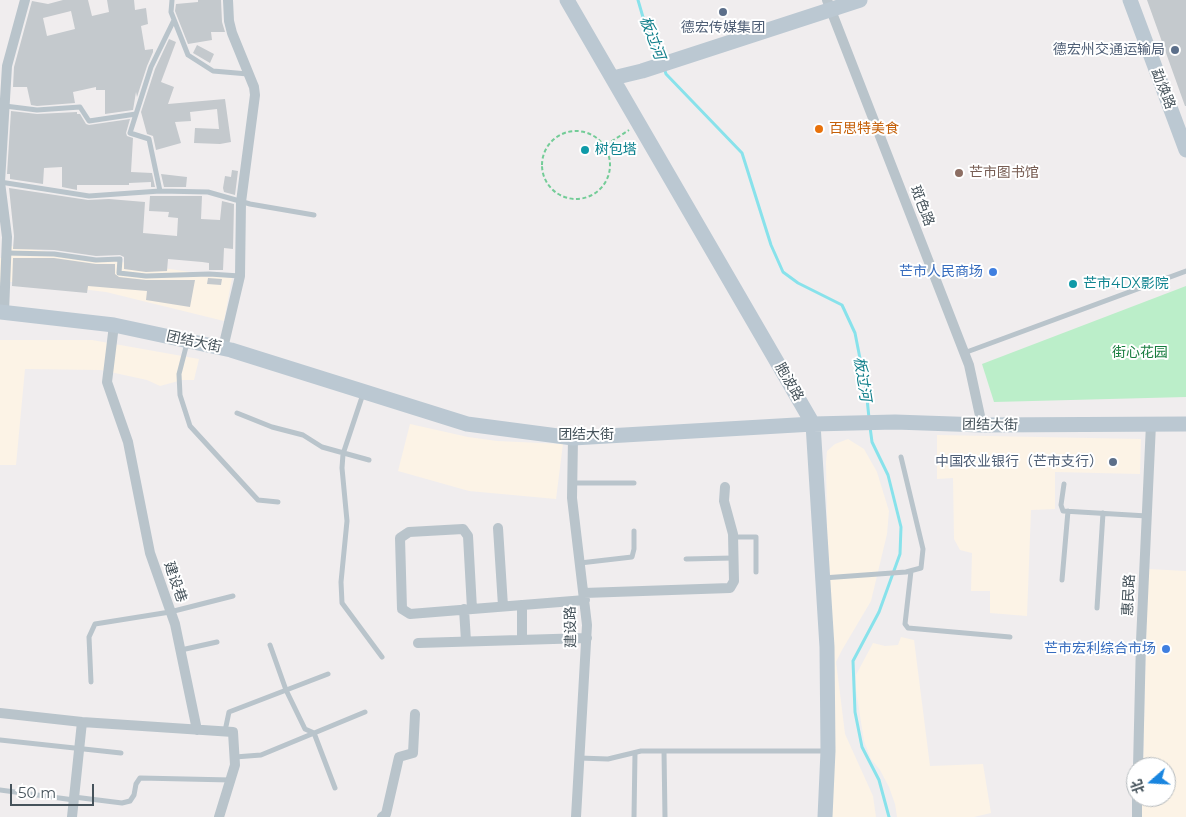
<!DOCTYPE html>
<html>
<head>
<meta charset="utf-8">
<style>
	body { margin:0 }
	#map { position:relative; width:1186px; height:817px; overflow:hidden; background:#f0edee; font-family:Montserrat,"Noto Sans SC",sans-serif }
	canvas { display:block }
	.north { position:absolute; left:1126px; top:757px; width:50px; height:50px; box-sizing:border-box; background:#fff; border:1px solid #b5babd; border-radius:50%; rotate:251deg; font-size:14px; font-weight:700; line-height:20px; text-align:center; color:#46535b }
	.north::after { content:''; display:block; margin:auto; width:18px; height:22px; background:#1985df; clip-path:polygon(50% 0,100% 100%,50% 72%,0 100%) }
	.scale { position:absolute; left:10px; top:784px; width:84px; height:22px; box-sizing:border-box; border:2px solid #46535b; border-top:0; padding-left:6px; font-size:15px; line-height:18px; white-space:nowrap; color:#46535b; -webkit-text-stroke:4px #fff; paint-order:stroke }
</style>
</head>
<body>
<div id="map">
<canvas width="1186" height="817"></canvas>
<div class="north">北</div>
<div class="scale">50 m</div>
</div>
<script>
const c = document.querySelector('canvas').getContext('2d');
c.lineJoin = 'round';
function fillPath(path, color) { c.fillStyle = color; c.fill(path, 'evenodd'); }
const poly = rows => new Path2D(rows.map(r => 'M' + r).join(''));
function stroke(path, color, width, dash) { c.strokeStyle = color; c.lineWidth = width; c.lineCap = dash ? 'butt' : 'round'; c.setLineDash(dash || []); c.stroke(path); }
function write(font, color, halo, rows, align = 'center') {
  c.font = font + ' Montserrat,"Noto Sans SC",sans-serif'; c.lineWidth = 4; c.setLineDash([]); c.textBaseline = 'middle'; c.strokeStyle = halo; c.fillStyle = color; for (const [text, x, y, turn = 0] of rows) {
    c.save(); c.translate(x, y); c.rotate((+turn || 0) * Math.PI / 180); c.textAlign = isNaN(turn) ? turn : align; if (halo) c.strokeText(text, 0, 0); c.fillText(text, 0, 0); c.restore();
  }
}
const commercial = poly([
	[10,246,232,278,224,321,106,292,23,282,0,282,0,258,9,257],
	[0,340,92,340,199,359,194,380,182,380,160,386,147,380,101,370,25,369,16,465,0,465],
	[410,424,468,437,497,441,563,444,556,499,469,491,398,471],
	[937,435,1141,439,1140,474,1055,472,1055,509,1031,510,1027,616,990,613,990,591,971,591,972,553,960,550,954,539,953,478,937,479],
	[848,439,864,449,877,472,889,511,887,534,871,601,842,650,836,662,845,734,873,796,876,817,832,817,826,462,827,451,835,444],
	[1148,569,1186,571,1186,817,1141,817,1142,797,1166,797,1166,767,1143,767],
	[901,637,914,640,930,766,983,764,991,813,974,817,897,817,895,804,889,787,880,770,871,759,864,741,856,690,856,675,873,643,885,646,898,645]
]);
const green = poly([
	[1186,286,1186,397,994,402,982,364]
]);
const stream = poly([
	[638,0,647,31,660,60],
	[664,68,666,74,742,153,771,245,783,272,798,283,842,305,855,333,866,389,869,418],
	[870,427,872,442,888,475,901,527,900,554,879,612,853,661,855,712,862,747,879,780,889,817]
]);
const building = poly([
	[63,0,88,0,92,16,109,12,107,0,134,0,135,10,146,8,148,24,141,26,145,50,153,49,153,52,147,66,137,97,136,92,133,110,105,114,105,90,96,90,96,87,73,92,75,103,37,106,31,105,27,87,13,87,14,67,32,1,48,4],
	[71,11,75,29,47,36,43,18],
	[198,0,221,0,222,22,225,32,211,32,212,40,188,44,175,11,176,4,198,2],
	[1147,0,1186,0,1186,106,1185,106],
	[169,39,176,42,161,82,174,87,168,104,225,99,231,142,220,144,194,143,195,128,219,129,217,109,190,112,191,121,175,122,181,143,156,150,153,136,147,134,141,112,155,69],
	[197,45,214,54,210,63,193,53],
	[11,111,37,114,77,112,77,114,80,114,86,124,89,125,130,119,126,133,127,136,133,138,131,172,152,173,155,187,151,187,151,182,129,183,129,185,77,185,77,190,62,187,62,167,44,168,43,184,10,179,10,174,7,174],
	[232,170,238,171,235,195,224,192,223,188,225,176,231,177],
	[161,174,187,177,186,187,164,187],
	[9,188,88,200,109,199,145,202,143,233,177,236,178,218,168,217,169,212,149,211,150,196,202,196,201,219,220,220,222,201,234,204,233,249,224,248,223,270,209,270,209,263,202,262,168,259,167,271,146,272,124,269,124,257,120,255,96,256,54,250,13,249,14,236],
	[13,258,54,258,96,264,115,264,115,274,119,277,146,280,195,280,190,307,146,300,147,291,88,286,87,293,12,286],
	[208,278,222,279,221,285,207,284]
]);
const path = poly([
	'542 165a34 34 0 1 1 68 0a34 34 0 1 1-68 0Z',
	[606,145,629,130]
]);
const lane = poly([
	[172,0,171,12,188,55,213,71,248,74],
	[5,106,37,110,80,107,89,121,136,114],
	[0,182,89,196,160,191,208,192,250,204,314,215],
	[160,191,149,139,130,133,151,67,174,20],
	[6,253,54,254,96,260,120,259,119,273,146,276,209,274,240,276],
	[187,343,179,374,180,395,190,426,258,500,278,502],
	[964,353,1186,271],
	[363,394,343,454,342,468,347,521,341,582,342,603,382,657],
	[237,413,272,427,303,435,322,447,369,460],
	[572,483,634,483],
	[1064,484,1061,505,1063,511,1147,516],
	[733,537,756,537,756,572],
	[686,559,733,558],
	[580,563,632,557,634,549,634,531],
	[911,571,905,624,908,628,1010,637],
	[823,578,906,572,921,568,923,549,901,457],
	[1062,580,1068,511],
	[1097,608,1103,513],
	[270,645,286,690,305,729,314,733,335,788],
	[181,650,217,642],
	[91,682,89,637,95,624,170,612,233,596],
	[225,731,229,712,328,674],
	[0,740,121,753],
	[664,751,665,817],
	[235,757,261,755,365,712],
	[579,758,608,759,641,751,827,751],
	[0,790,74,800],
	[74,797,122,803,130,801,134,795,136,784,140,778,231,780],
	[634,817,635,753]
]);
const street = poly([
	[827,0,969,365,982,425],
	[4,312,7,237,0,182,7,66,25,0],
	[114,325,107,382,128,442,150,553,175,624,197,730],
	[223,348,240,276,241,202,255,95,254,87,232,33,229,21,228,0],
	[573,438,572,498,587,625,576,817],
	[498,528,503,606],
	[584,593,730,588,734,581,733,534,724,501,725,487],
	[522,605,522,640],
	[464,609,466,641],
	[472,609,468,536,463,529,409,532,400,538,402,609,410,614,585,600],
	[418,643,587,638],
	[0,713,82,722,233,732,235,765,219,817],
	[1138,767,1141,641,1151,424],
	[72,817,82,722],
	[382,817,386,814,399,757,413,753,415,714],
	[1137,817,1137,797]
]);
const secondary = poly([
	[567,0,813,424,827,647,828,751,825,817],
	[1130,0,1186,150],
	[613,78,642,71,860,0],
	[0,312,114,325,231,350,467,424,573,438,813,424,895,422,982,425,1186,424]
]);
const markers = [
	[723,12,5,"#5c6f8a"],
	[1175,50,5,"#5c6f8a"],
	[819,129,5,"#e8710a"],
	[585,150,5,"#0f9aa8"],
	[959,173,5,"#8d6e63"],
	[993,272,5,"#3f7fe0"],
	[1073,284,5,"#0f9aa8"],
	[1113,462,5,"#5c6f8a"],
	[1166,649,5,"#3f7fe0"]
];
const serviceNames = [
	["德宏传媒集团",723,28,"center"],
	["德宏州交通运输局",1165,50],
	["中国农业银行（芒市支行）",1103,462]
];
const streetNames = [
	["勐焕路",1163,89,69],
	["斑色路",922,206,69],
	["团结大街",194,342,12],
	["胞波路",789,382,60],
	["团结大街",990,425,1],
	["团结大街",586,435],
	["建设巷",175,582,71],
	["惠民路",1129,595,-87],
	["建设路",571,627,-91]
];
const foodNames = [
	["百思特美食",829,129]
];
const cultureNames = [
	["树包塔",595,150],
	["芒市4DX影院",1083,284]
];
const educationNames = [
	["芒市图书馆",969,173]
];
const shopNames = [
	["芒市人民商场",983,272],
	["芒市宏利综合市场",1156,649]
];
const parkNames = [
	["街心花园",1140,353]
];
const waterNames = [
	["板过河",652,38,69],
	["板过河",862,379,81]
];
fillPath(commercial, '#fcf3e6');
fillPath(green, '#bbeec9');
stroke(stream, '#88e2eb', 3);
fillPath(building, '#c4c9cd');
stroke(path, '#73cc97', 2, [4, 2.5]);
stroke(lane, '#b9c4cb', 5);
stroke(street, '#b9c4cb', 10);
stroke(secondary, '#bbc8d2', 15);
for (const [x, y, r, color] of markers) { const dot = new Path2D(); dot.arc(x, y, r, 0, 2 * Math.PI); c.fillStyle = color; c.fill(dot); stroke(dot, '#fff', 2); }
write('14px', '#4e5e75', '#fff', serviceNames, 'right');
write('14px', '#46535b', '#fff', streetNames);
write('14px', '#c56008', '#fff', foodNames, 'left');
write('14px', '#0d838f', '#fff', cultureNames, 'left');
write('14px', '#785e54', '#fff', educationNames, 'left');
write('14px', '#366cbe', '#fff', shopNames, 'right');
write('14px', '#177c3e', '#fff', parkNames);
write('italic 15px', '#0d7d89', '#fff', waterNames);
</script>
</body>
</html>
